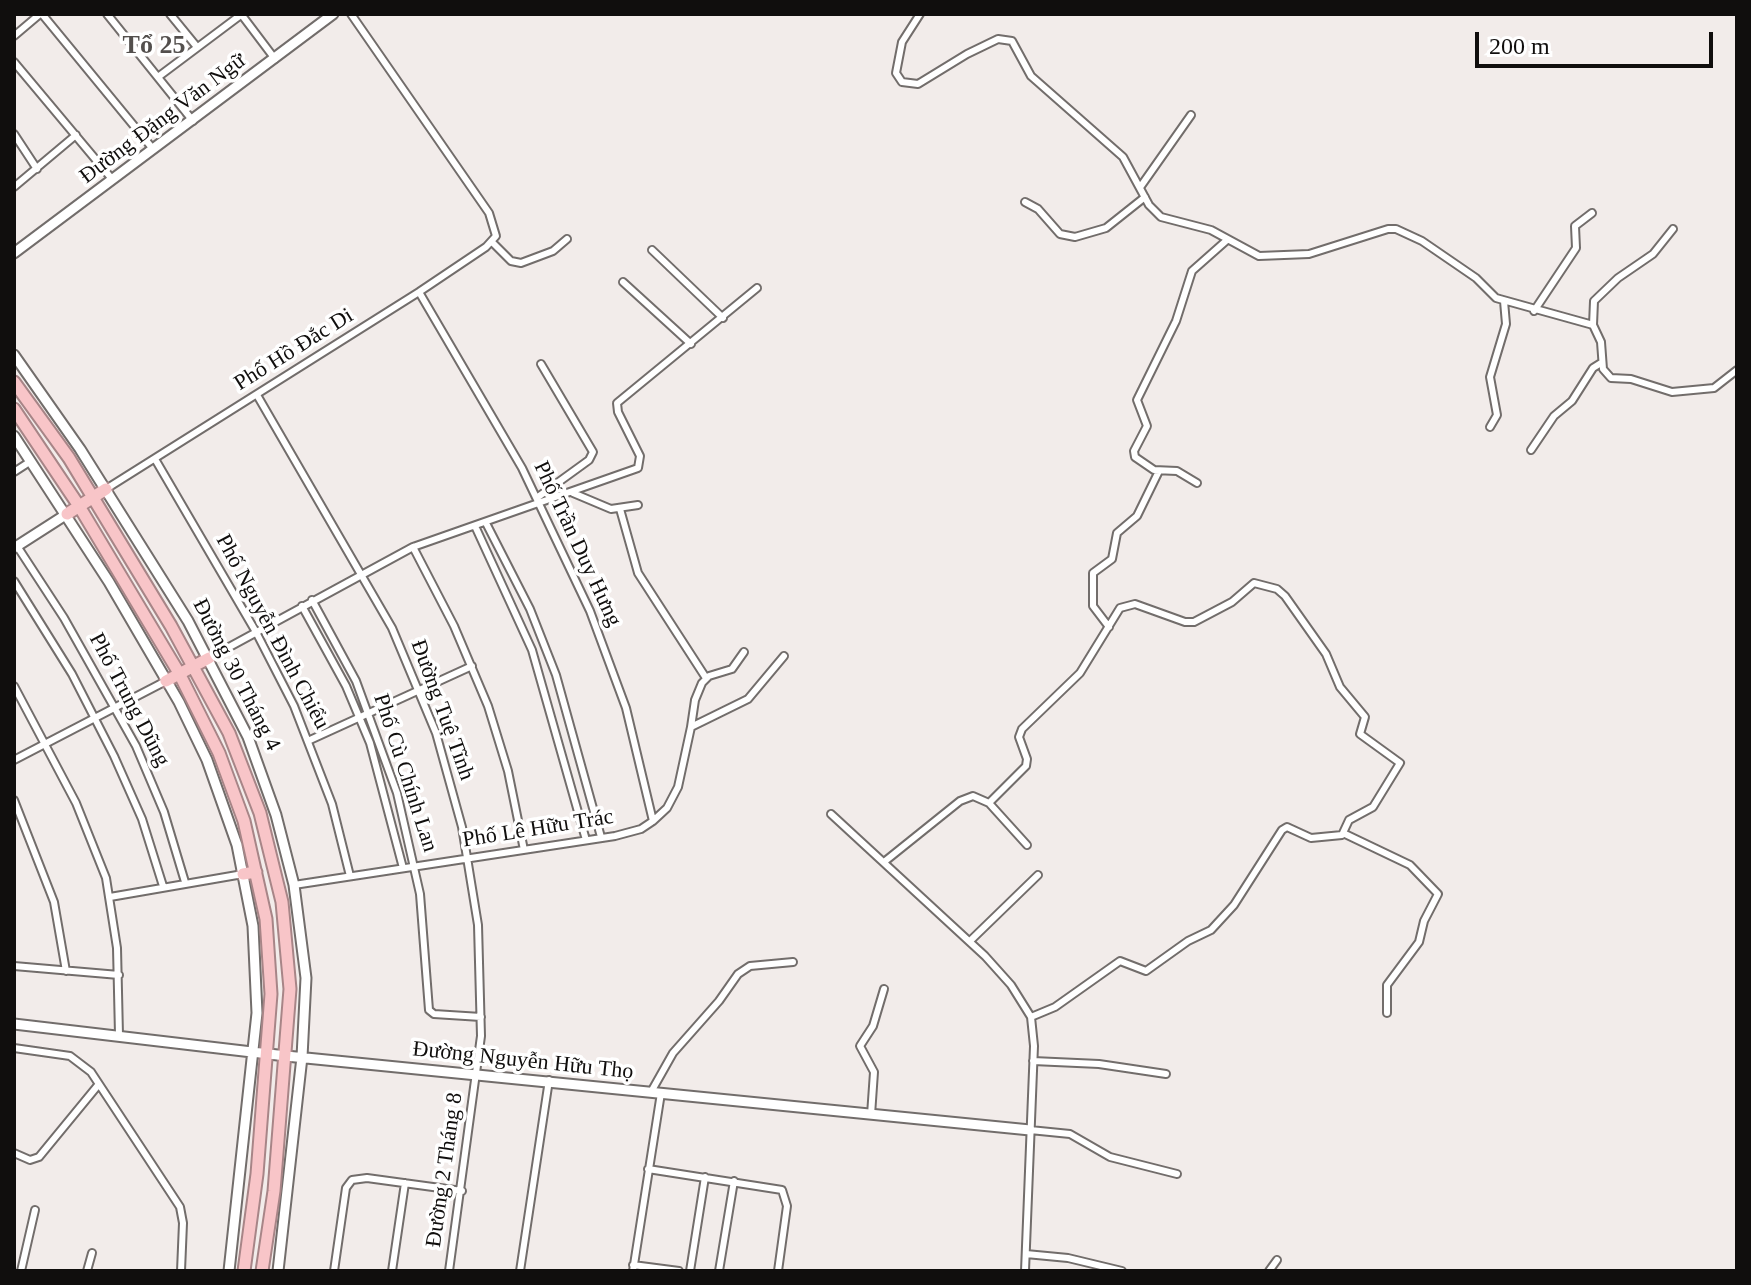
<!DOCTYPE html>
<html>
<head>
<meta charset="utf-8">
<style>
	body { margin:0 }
	#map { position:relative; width:1751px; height:1285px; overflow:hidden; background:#f2ecea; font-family:"Times New Roman",serif }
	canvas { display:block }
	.frame { position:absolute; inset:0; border:16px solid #100e0d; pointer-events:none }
	.scale { position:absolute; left:1475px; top:32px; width:238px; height:36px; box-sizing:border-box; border:4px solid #100e0d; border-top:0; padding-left:10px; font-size:24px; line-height:28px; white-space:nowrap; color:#100e0d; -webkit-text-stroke:6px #fff; paint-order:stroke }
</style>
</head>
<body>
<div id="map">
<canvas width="1751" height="1285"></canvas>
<div class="frame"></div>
<div class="scale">200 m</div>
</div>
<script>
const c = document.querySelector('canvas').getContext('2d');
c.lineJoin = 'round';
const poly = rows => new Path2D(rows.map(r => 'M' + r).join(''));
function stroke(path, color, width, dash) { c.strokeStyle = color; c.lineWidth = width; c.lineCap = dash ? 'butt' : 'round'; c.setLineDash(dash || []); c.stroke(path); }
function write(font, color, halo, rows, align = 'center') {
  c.font = font + ' "Times New Roman",serif'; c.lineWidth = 7; c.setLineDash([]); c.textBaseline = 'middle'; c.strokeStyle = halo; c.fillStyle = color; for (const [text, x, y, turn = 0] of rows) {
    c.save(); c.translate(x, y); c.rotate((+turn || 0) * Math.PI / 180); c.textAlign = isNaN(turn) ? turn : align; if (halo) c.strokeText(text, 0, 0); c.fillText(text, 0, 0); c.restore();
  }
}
const street = poly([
	[42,14,153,149],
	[107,14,193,121],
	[170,14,197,47],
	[241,14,275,59],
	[920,14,902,42,896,73,902,82,918,84,967,54,998,39,1012,41,1031,76,1123,157,1149,205,1161,217,1211,230,1259,256,1309,254,1388,229,1396,229,1422,241,1476,278,1496,298,1593,325,1601,342,1603,369,1611,378,1631,379,1672,392,1714,388,1737,370],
	[14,36,40,14],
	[14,62,112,179],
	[158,77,242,14],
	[14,134,37,169],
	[1141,186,1191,115],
	[14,187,76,135],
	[1025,202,1038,209,1060,234,1075,237,1106,228,1145,197],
	[492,242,511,261,521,263,553,251,567,239],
	[652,250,723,318],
	[623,282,691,344],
	[1534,311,1576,248,1575,226,1592,213],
	[1593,325,1594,301,1618,278,1653,254,1673,229],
	[257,395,392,628,436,733,462,827,478,925,481,1036,449,1271],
	[1490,427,1497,415,1490,377,1506,324,1504,301],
	[1531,450,1554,416,1572,401,1593,368,1601,363],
	[155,459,256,632,294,706,332,804,350,876],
	[14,472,31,461],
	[1197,483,1177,471,1154,470,1135,457,1134,451,1147,426,1137,400,1176,321,1192,271,1227,240],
	[106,489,419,292,486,247,496,236,489,213,351,14],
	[573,493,611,509,638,505],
	[538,497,589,460,593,452,541,364],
	[620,509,638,573,706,678],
	[486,523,530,609,556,675,601,837],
	[475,526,532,650,586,840],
	[17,546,64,618,136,746,164,812,185,882],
	[413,547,454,626,488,706,508,771,524,850],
	[14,581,72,674,114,756,142,819,163,886],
	[312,600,356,681,397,793,420,894,429,1010,434,1014,481,1017],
	[302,606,346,686,370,743,403,868],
	[1109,627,1093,606,1093,573,1112,559,1117,533,1137,516,1159,471],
	[209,658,413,547,638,468,640,456,618,412,617,403,757,288],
	[14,686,76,803,106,878,117,948,119,1035],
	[691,727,695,700,702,683,709,676,732,669,744,652],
	[310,740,472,666],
	[14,760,166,681],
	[14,800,54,902,66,971],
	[989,803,1026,766,1027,759,1019,737,1022,729,1080,673,1120,608,1135,604,1185,622,1194,622,1232,602,1254,583,1277,589,1285,596,1326,654,1340,687,1365,717,1360,734,1400,763,1373,807,1349,820,1342,835,1311,838,1287,827,1282,830,1234,905,1211,930,1188,941,1146,971,1120,961,1055,1007,1031,1017],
	[831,814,985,956,1011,985,1031,1017,1034,1046,1025,1271],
	[653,821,667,808,678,787,691,727,748,699,784,656],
	[1343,833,1410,865,1438,894,1424,921,1419,942,1387,985,1387,1013],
	[884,862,960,801,973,796,989,803,1027,845],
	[294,885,615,836,641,829,653,821,626,708,590,611,522,468,419,292],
	[110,897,243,874],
	[970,941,1038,875],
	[14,966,119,975],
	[14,1048,70,1056,91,1072,180,1207,183,1223,181,1271],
	[1033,1061,1099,1064,1166,1074],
	[651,1092,673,1053,719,1001,738,974,750,966,793,962],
	[871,1115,874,1072,860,1046,873,1026,884,989],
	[1030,1130,1070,1134,1110,1157,1177,1174],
	[14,1153,30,1160,39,1157,99,1084],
	[648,1169,782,1190,787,1206,778,1271],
	[1026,1254,1068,1258,1122,1271],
	[633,1265,679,1271],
	[21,1271,35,1210],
	[87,1271,92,1253],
	[334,1271,346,1188,352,1180,367,1178,462,1191],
	[392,1271,405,1183],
	[520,1271,549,1080],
	[633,1271,661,1093],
	[690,1271,705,1177],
	[719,1271,734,1181],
	[1269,1271,1277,1260]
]);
const secondary = poly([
	[14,253,333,14],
	[14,355,80,449,188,621,248,737,276,815,294,885,306,978,302,1057,278,1271],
	[14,436,109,582,179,702,207,760,237,845,253,926,257,1013,229,1271],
	[14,548,67,514],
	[14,1024,286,1056,1030,1130]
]);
const highway = poly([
	[14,382,69,458,171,626,229,733,260,813,282,902,290,989,274,1191,262,1271],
	[14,409,79,506,179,673,219,753,244,821,266,919,271,994,257,1174,244,1271],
	[67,514,106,489],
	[166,681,209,658],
	[243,874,256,872]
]);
const streetNames = [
	["Đường Đặng Văn Ngữ",163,119,-37],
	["Phố Hồ Đắc Di",294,350,-32],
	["Phố Trần Duy Hưng",577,544,65],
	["Phố Nguyễn Đình Chiểu",272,632,62],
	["Đường 30 Tháng 4",236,675,63],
	["Phố Trung Dũng",129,700,62],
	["Đường Tuệ Tĩnh",442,710,70],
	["Phố Cù Chính Lan",405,773,72],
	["Phố Lê Hữu Trác",538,829,-9],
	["Đường Nguyễn Hữu Thọ",523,1061,6],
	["Đường 2 Tháng 8",445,1170,-82]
];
const quarterNames = [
	["Tổ 25",154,46]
];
stroke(street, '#726d6b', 10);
stroke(secondary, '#726d6b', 13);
stroke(highway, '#a78587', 15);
stroke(street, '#fff', 6);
stroke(secondary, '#fff', 9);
stroke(highway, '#f8c5c8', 11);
write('22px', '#100e0d', '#fff', streetNames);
write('bold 26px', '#534f4d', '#fff', quarterNames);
</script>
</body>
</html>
